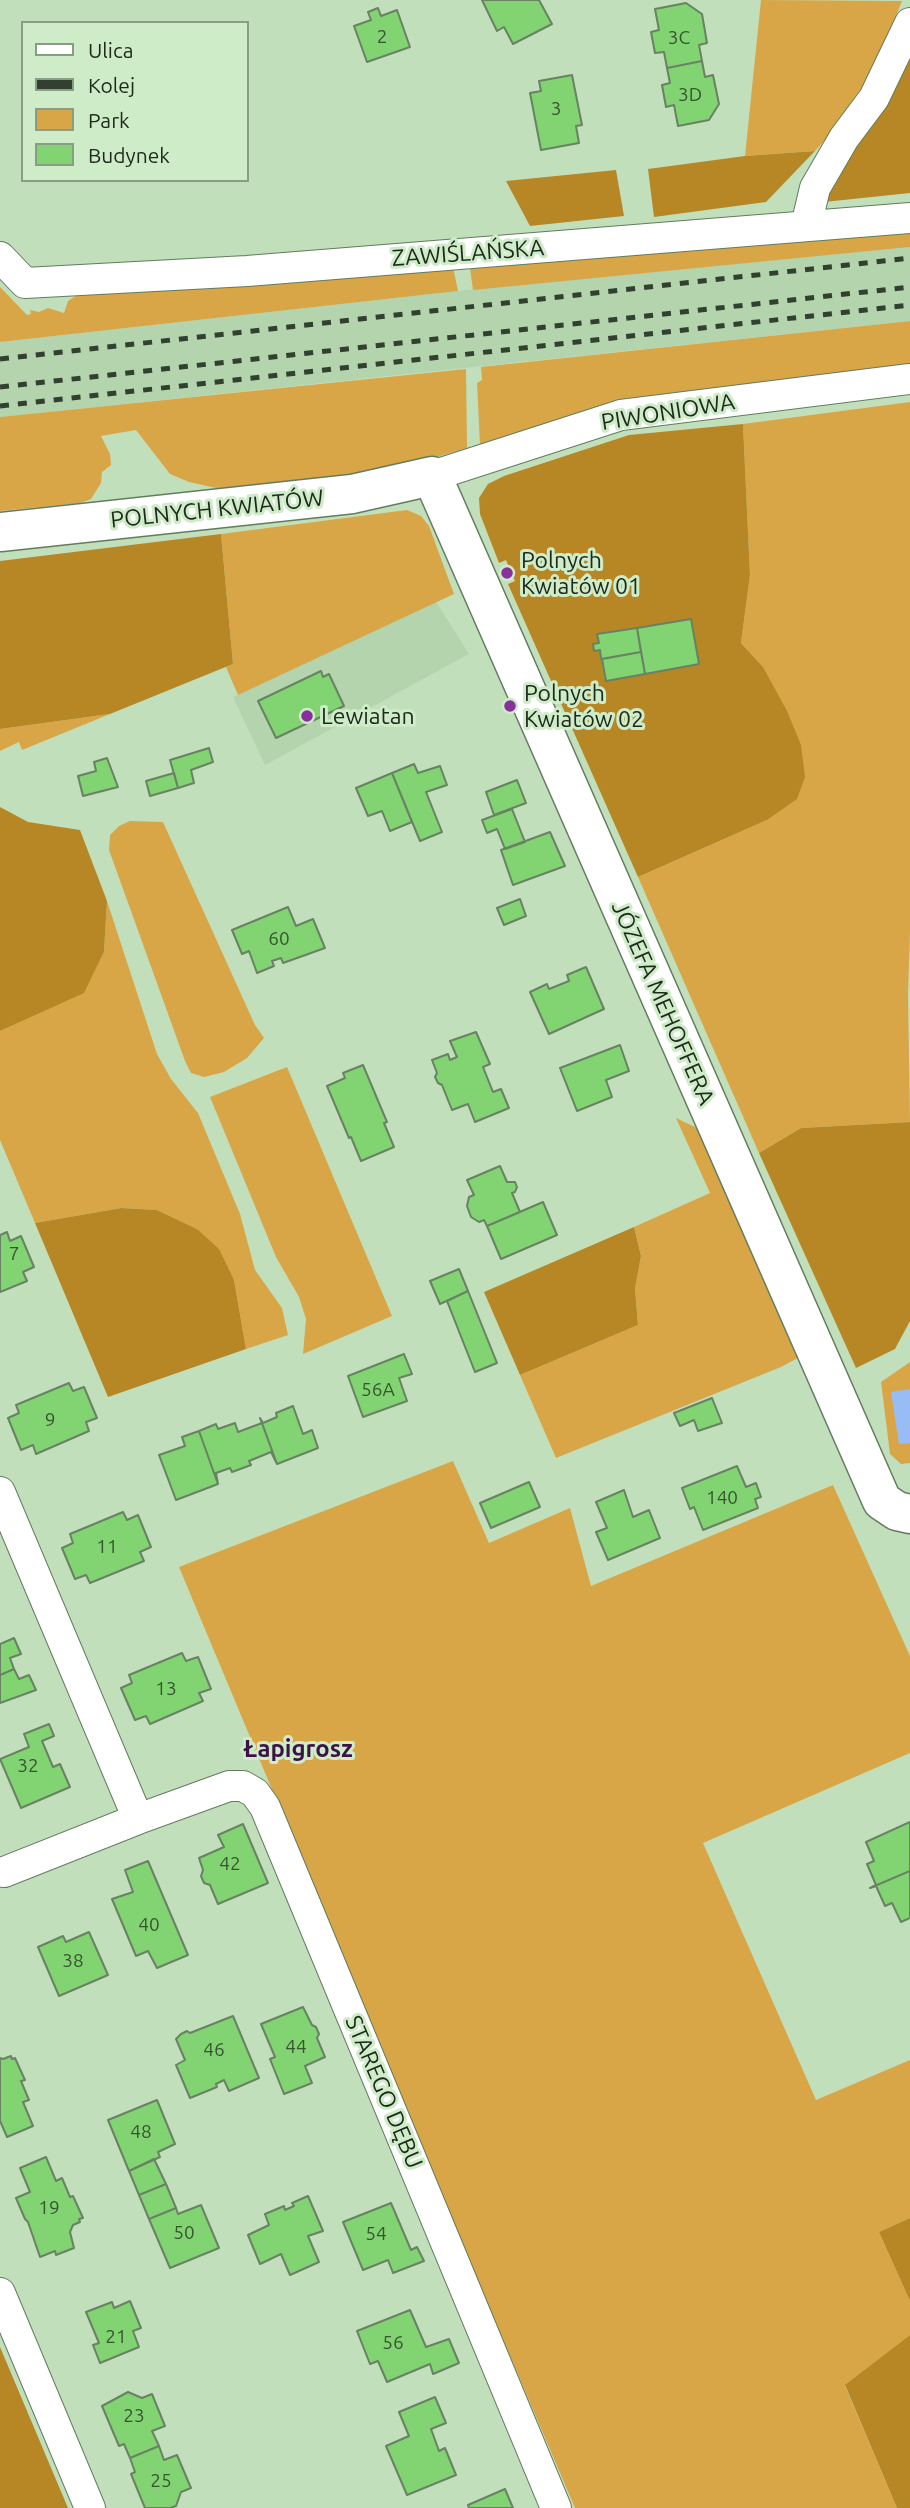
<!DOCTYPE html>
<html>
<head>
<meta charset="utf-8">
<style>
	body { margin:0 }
	#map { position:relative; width:910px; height:2508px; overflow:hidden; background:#c2dfbc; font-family:Ubuntu,sans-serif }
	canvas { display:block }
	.legend { position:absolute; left:21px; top:21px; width:228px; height:161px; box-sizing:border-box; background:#cfecc9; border:2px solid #889e84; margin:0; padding:9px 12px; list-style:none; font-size:21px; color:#1e291c }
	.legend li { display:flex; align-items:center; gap:14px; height:35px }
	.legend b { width:35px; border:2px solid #889e84 }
</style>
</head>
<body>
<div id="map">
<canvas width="910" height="2508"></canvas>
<ul class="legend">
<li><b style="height:9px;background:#fff"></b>Ulica</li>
<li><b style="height:9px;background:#324030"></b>Kolej</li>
<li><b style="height:19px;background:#d9a647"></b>Park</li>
<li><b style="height:19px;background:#82d371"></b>Budynek</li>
</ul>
</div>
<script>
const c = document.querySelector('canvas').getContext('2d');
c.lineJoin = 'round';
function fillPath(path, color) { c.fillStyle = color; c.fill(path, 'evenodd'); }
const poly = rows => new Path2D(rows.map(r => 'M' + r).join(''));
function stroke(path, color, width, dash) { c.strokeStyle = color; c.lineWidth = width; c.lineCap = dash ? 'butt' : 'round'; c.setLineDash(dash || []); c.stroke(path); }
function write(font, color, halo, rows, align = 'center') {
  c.font = font + ' Ubuntu,sans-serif'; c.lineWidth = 6; c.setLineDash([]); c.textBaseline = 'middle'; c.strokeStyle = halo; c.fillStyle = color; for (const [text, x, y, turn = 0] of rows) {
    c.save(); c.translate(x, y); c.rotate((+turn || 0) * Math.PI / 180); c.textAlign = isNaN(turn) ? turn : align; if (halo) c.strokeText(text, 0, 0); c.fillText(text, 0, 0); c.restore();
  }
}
const built = poly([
	[910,247,910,321,0,417,0,342,458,291],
	[435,600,469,654,265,765,233,697]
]);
const green = poly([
	[761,0,902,1,874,70,824,141,815,151,745,156],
	[910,230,910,247,473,290,469,261],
	[452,262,458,291,0,342,0,287,27,315,31,314,30,310,39,312,48,308,64,313,68,301,79,294],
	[910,321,910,366,716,388,611,406,480,445,477,383,482,380,481,367],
	[466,369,467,448,413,464,338,477,225,490,189,482,170,474,136,430,101,436,110,454,111,465,102,472,101,483,91,499,80,503,0,511,0,417],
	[910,402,910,932,908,995,910,1122,801,1128,759,1153,638,877,767,820,763,667,741,643,750,575,743,424],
	[407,510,421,516,429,526,454,594,238,695,226,667,233,664,221,534],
	[110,714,22,750,19,742,0,751,0,729],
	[130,821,163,822,255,1025,264,1038,247,1058,224,1072,204,1077,191,1073,185,1061,109,850,110,835,119,826],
	[107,901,157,1054,171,1079,198,1113,240,1214,255,1270,282,1308,288,1335,246,1349,234,1280,197,1229,157,1210,121,1208,35,1223,0,1140,0,1031,84,992,104,952],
	[287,1067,392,1316,303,1354,306,1319,299,1297,276,1257,210,1097],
	[676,1118,697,1128,707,1142,798,1358,781,1367,556,1458,520,1375,638,1325,635,1287,641,1256,634,1227,710,1193],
	[910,1362,910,1463,901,1464,890,1454,881,1382],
	[453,1461,489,1543,570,1508,591,1586,833,1485,910,1656,910,1753,703,1843,816,2100,910,2060,910,2218,879,2232,910,2301,910,2335,845,2386,897,2508,575,2508,444,2201,179,1567]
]);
const forest = poly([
	[910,48,910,193,824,202],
	[815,151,766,202,654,217,648,169,745,156],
	[616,170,624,216,530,226,506,181],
	[743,424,750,575,741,643,763,667,787,711,801,745,805,777,797,799,767,820,638,877,508,584,515,581,506,560,499,563,480,514,479,498,488,484,504,476,629,435],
	[221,534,233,664,110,714,0,729,0,561],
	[0,807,28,822,80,830,107,901,104,952,84,993,0,1031],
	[910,1122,910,1321,895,1349,856,1368,759,1153,801,1128],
	[121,1208,157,1210,197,1229,219,1249,234,1280,246,1349,108,1397,35,1223],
	[634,1227,641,1256,635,1288,638,1325,520,1375,484,1292],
	[910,2218,910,2301,879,2232],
	[910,2335,910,2508,897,2508,845,2385],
	[0,2347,68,2508,0,2508]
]);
const water = poly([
	[910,1389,910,1443,899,1444,891,1392]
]);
const building = poly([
	[482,0,539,0,552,24,513,44,504,27,497,31,482,0],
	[686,3,702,14,707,43,699,45,702,61,667,68,664,52,655,53,651,32,659,30,655,9,686,3],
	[378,8,381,16,397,10,410,47,367,62,354,26,371,20,368,12,378,8],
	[702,61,705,77,713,75,719,104,709,120,678,126,674,105,666,107,662,85,670,83,667,68,702,61],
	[572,75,582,125,576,126,579,143,541,150,530,93,541,91,539,81,572,75],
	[691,619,699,664,645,674,637,628,691,619],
	[637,628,641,652,601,659,600,650,594,651,593,644,599,643,597,634,637,628],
	[641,652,645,674,606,681,602,659,641,652],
	[321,671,323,677,329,674,344,706,276,738,258,701,321,671],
	[209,748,213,762,191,770,194,783,178,788,170,760,209,748],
	[107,758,118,787,83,796,78,776,96,771,94,762,107,758],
	[414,764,418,773,440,766,447,785,426,792,442,832,420,841,392,773,414,764],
	[174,773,178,788,150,796,146,781,174,773],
	[392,773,412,822,390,831,382,811,368,816,356,788,392,773],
	[517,780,526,803,494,815,486,792,517,780],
	[512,809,525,842,505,849,497,829,487,833,482,820,512,809],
	[550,832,565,866,513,885,501,850,550,832],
	[520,899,526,916,504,925,497,908,520,899],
	[288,907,296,926,313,919,325,948,283,963,281,958,272,961,274,966,257,973,249,951,242,954,232,930,288,907],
	[586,967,604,1009,549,1034,530,992,547,984,549,989,569,981,567,975,586,967],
	[476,1032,490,1064,483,1067,493,1092,501,1089,509,1108,475,1122,468,1104,452,1110,442,1085,438,1083,435,1077,437,1073,432,1060,448,1054,450,1060,457,1057,450,1041,476,1032],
	[620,1045,629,1071,606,1080,612,1097,577,1111,560,1068,620,1045],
	[363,1065,387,1122,384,1123,394,1147,361,1161,351,1137,349,1138,327,1086,345,1078,343,1073,363,1065],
	[500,1166,507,1182,515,1182,517,1187,515,1192,512,1193,520,1212,487,1226,484,1220,479,1222,471,1217,467,1206,469,1197,474,1195,467,1180,500,1166],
	[543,1202,557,1235,501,1259,487,1226,543,1202],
	[7,1232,10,1241,21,1236,34,1267,23,1272,27,1281,0,1292,0,1235,7,1232],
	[459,1269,468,1291,440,1304,430,1281,459,1269],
	[468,1291,497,1363,475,1372,447,1301,468,1291],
	[404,1354,412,1374,399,1378,407,1401,363,1417,348,1376,404,1354],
	[69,1383,73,1391,84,1387,97,1418,86,1422,89,1431,36,1454,33,1445,21,1450,8,1418,19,1413,16,1405,69,1383],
	[712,1398,722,1423,698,1431,694,1420,680,1426,674,1413,712,1398],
	[293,1406,303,1434,312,1430,318,1448,277,1464,260,1418,263,1423,277,1417,276,1413,293,1406],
	[235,1423,238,1432,262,1423,277,1464,271,1452,249,1461,251,1465,232,1472,230,1468,216,1473,218,1484,199,1431,216,1424,218,1429,235,1423],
	[199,1431,218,1484,176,1500,159,1455,185,1446,182,1437,199,1431],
	[737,1466,746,1487,756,1483,761,1497,755,1499,758,1508,703,1530,694,1507,690,1509,682,1488,737,1466],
	[529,1482,540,1507,491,1528,480,1503,529,1482],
	[624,1490,633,1517,649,1510,660,1538,608,1560,596,1532,607,1528,596,1502,624,1490],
	[123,1512,127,1520,138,1515,151,1547,140,1552,144,1561,90,1583,86,1575,75,1579,62,1548,73,1543,70,1534,123,1512],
	[14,1638,21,1654,10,1658,14,1669,0,1675,0,1644,14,1638],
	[182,1653,186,1661,198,1657,211,1689,199,1693,203,1701,150,1724,146,1716,135,1720,121,1688,132,1683,129,1675,182,1653],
	[14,1669,19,1679,29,1675,36,1690,0,1703,0,1675,14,1669],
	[49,1724,54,1736,42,1741,53,1767,60,1764,70,1787,21,1808,0,1759,29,1747,24,1734,49,1724],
	[910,1822,910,1871,870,1888,876,1885,867,1864,874,1861,866,1842,910,1822],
	[243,1824,268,1883,218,1904,210,1885,204,1883,201,1876,203,1870,199,1858,224,1847,218,1835,243,1824],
	[148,1861,188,1955,157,1968,148,1951,136,1956,112,1899,133,1892,125,1870,148,1861],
	[910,1871,910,1918,901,1922,892,1903,885,1906,876,1886,870,1888,910,1871],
	[89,1932,108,1975,59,1996,38,1947,63,1936,66,1942,89,1932],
	[303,2007,312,2025,316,2027,319,2034,317,2038,325,2057,305,2066,312,2083,284,2094,270,2059,275,2057,261,2024,303,2007],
	[233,2016,259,2078,229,2091,224,2080,216,2084,217,2087,190,2098,176,2065,185,2060,176,2039,181,2034,187,2031,190,2033,233,2016],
	[11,2056,12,2059,15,2058,25,2080,21,2081,29,2100,23,2102,33,2126,7,2137,0,2121,0,2058,3,2059,11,2056],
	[157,2100,175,2144,158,2152,160,2157,129,2171,108,2120,157,2100],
	[46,2157,56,2181,62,2178,70,2197,73,2196,83,2218,79,2219,80,2222,73,2225,70,2232,74,2248,56,2255,55,2251,40,2257,28,2222,25,2219,16,2198,30,2192,20,2168,46,2157],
	[154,2159,166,2184,139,2195,129,2171,154,2159],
	[166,2184,176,2208,149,2219,139,2195,166,2184],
	[308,2196,323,2231,308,2236,319,2262,290,2275,281,2254,260,2264,248,2235,269,2225,265,2214,284,2206,285,2210,294,2206,292,2203,308,2196],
	[391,2203,411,2250,417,2247,424,2261,393,2273,388,2260,363,2270,343,2222,391,2203],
	[201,2205,219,2248,170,2268,149,2219,176,2208,178,2214,201,2205],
	[130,2301,141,2328,133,2331,139,2347,100,2363,93,2345,99,2343,86,2312,112,2302,114,2308,130,2301],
	[410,2310,426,2347,449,2339,459,2363,433,2374,430,2364,387,2382,378,2361,370,2364,357,2331,410,2310],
	[128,2392,142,2398,152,2394,165,2426,152,2431,159,2446,130,2458,124,2444,119,2446,102,2406,128,2392],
	[435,2397,446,2423,431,2429,439,2451,445,2448,456,2475,407,2495,386,2446,409,2436,399,2412,435,2397],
	[159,2446,164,2460,177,2455,191,2488,181,2492,176,2506,170,2508,145,2508,131,2474,135,2472,130,2458,159,2446],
	[505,2489,513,2508,469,2508,468,2505,505,2489]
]);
const minor = poly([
	[806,226,815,188,844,138,874,98,910,23],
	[0,257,25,283,247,271,910,218],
	[432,476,621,415,910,379],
	[0,1492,138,1819,229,1786,243,1786,255,1793,265,1807,556,2508],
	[4,1872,138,1819],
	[0,2293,90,2508]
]);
const tertiary = poly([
	[0,532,352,494,432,476,882,1501,897,1511,910,1514]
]);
const rail = poly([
	[0,359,910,258],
	[0,387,910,287],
	[0,406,910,305]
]);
const markers = [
	[507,573,7,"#89309c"],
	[510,706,7,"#89309c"],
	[307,716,7,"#89309c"]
];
const numberNames = [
	["2",382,37],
	["3C",679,38],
	["3D",690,95],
	["3",556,109],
	["60",279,939],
	["7",14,1254],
	["56A",378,1390],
	["9",50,1420],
	["140",722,1498],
	["11",107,1547],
	["13",166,1689],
	["32",28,1766],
	["42",230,1864],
	["40",149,1925],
	["38",73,1961],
	["44",296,2047],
	["46",214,2050],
	["48",141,2132],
	["19",49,2208],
	["50",184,2233],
	["54",376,2234],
	["21",116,2337],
	["56",393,2343],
	["23",134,2416],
	["25",161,2481]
];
const streetNames = [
	["ZAWIŚLAŃSKA",468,253,-4],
	["PIWONIOWA",668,412,-9],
	["POLNYCH KWIATÓW",217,509,-6],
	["JÓZEFA MEHOFFERA",663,1003,66],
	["STAREGO DĘBU",384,2092,67]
];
const poiNames = [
	["Polnych",521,560],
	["Kwiatów 01",521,586],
	["Polnych",524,693],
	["Kwiatów 02",524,719],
	["Lewiatan",321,716]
];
const neighbourhoodNames = [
	["Łapigrosz",298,1749]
];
fillPath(built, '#b3d4ac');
fillPath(green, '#d9a647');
fillPath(forest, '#b78725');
fillPath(water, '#98bcf6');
fillPath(building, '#82d371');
stroke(building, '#688263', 2);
stroke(minor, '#627c5d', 32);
stroke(tertiary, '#627c5d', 41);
stroke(minor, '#fff', 30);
stroke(tertiary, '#fff', 38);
stroke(rail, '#324030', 5, [9, 9]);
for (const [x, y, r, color] of markers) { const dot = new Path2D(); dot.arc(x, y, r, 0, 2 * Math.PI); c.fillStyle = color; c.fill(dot); stroke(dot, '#cfecc9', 2.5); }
write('19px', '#375431', null, numberNames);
write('23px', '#1e291c', '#cfecc9', streetNames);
write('23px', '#1e291c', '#cfecc9', poiNames, 'left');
write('bold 24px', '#3d1346', '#cfecc9', neighbourhoodNames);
</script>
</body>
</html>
